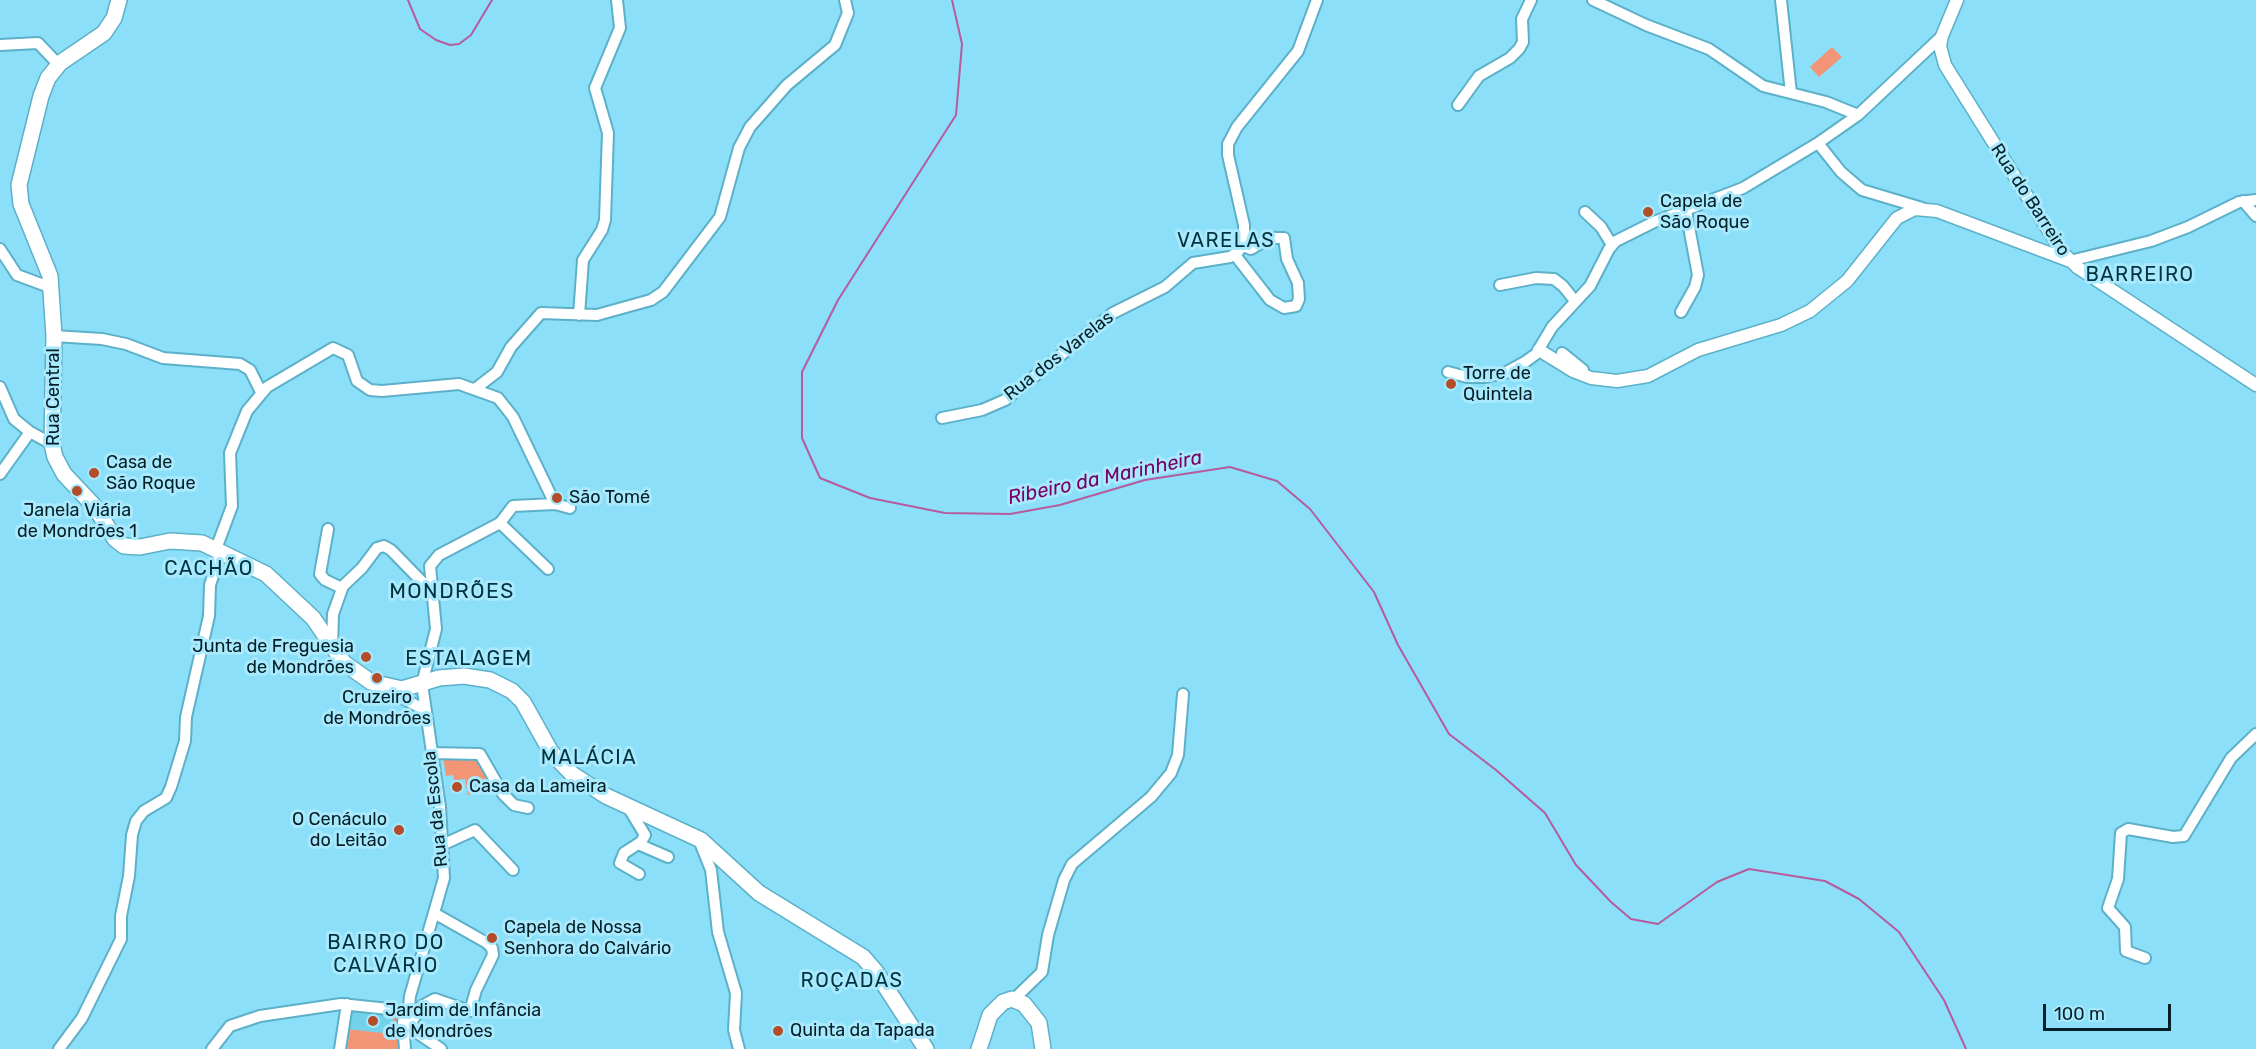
<!DOCTYPE html>
<html>
<head>
<meta charset="utf-8">
<style>
	body { margin:0 }
	#map { position:relative; width:2256px; height:1049px; overflow:hidden; background:#8bdff8; font-family:Rubik,sans-serif }
	canvas { display:block }
	.scale { position:absolute; left:2043px; top:1004px; width:128px; height:27px; box-sizing:border-box; border:3px solid #041f26; border-top:0; padding-left:8px; font-size:18px; line-height:21px; white-space:nowrap; color:#041f26; -webkit-text-stroke:4px #a8e9fd; paint-order:stroke }
</style>
</head>
<body>
<div id="map">
<canvas width="2256" height="1049"></canvas>
<div class="scale">100 m</div>
</div>
<script>
const c = document.querySelector('canvas').getContext('2d');
c.lineJoin = 'round';
function fillPath(path, color) { c.fillStyle = color; c.fill(path, 'evenodd'); }
const poly = rows => new Path2D(rows.map(r => 'M' + r).join(''));
function stroke(path, color, width, dash) { c.strokeStyle = color; c.lineWidth = width; c.lineCap = dash ? 'butt' : 'round'; c.setLineDash(dash || []); c.stroke(path); }
function write(font, color, halo, rows, align = 'center') {
  c.font = font + ' Rubik,sans-serif'; c.lineWidth = 6; c.setLineDash([]); c.textBaseline = 'middle'; c.strokeStyle = halo; c.fillStyle = color; for (const [text, x, y, turn = 0] of rows) {
    c.save(); c.translate(x, y); c.rotate((+turn || 0) * Math.PI / 180); c.textAlign = isNaN(turn) ? turn : align; if (halo) c.strokeText(text, 0, 0); c.fillText(text, 0, 0); c.restore();
  }
}
const built = poly([
	[349,1007,399,1011,401,1036,346,1029]
]);
const green = poly([
	[1832,47,1842,57,1819,77,1810,67],
	[477,755,493,783,468,795,465,779,454,780,453,775,446,776,443,756],
	[394,1012,398,1012,402,1049,343,1049,346,1029,391,1034]
]);
const stream = poly([
	[408,0,420,29,436,40,450,45,459,44,471,35,492,0],
	[952,0,962,44,956,115,838,300,802,372,802,438,820,478,870,498,945,513,1010,514,1060,505,1145,480,1230,467,1277,481,1310,509,1374,592,1398,645,1449,734,1496,770,1545,813,1576,865,1611,902,1631,919,1658,924,1717,882,1749,869,1825,881,1859,899,1899,932,1944,1000,1966,1049]
]);
const minor = poly([
	[1593,0,1646,25,1709,49,1763,86,1826,102,1858,115],
	[1781,0,1791,93],
	[0,45,38,43,59,65],
	[1458,105,1479,76,1510,58,1519,49,1523,42,1522,19,1531,0],
	[1818,143,1841,172,1862,190,1922,208],
	[2243,201,2256,216],
	[1585,212,1601,227,1612,245],
	[0,249,17,275,52,288],
	[1235,255,1270,300,1284,308,1296,306,1299,299,1298,283,1287,259,1284,238,1269,238,1251,249,1243,246],
	[2070,261,2151,241,2188,227,2239,202,2256,200],
	[1500,285,1536,278,1554,279,1563,286,1575,301],
	[1681,312,1695,287,1698,275,1686,211],
	[579,315,583,260,602,230,605,220,608,133,595,88,620,28,617,0],
	[54,336,102,339,126,344,163,358,240,364,250,370,261,392],
	[1562,353,1583,370],
	[1448,372,1467,377,1485,377,1505,373,1525,362,1536,354,1552,327,1590,286,1609,249,1616,241,1654,222,1743,188,1818,143,1858,115,1942,36],
	[0,387,14,419,30,432,52,444],
	[475,389,497,372,511,347,541,313,597,315,651,300,663,292,720,217,739,148,750,127,787,85,835,45,848,13,845,0],
	[942,418,982,410,1005,400,1113,313,1165,287,1193,263,1230,257,1238,252,1244,242,1244,225,1228,155,1228,144,1237,127,1298,51,1317,0],
	[0,474,30,432],
	[500,523,548,569],
	[328,529,320,574,325,580,342,588],
	[216,549,232,506,230,453,247,411,267,387,333,348,348,355,357,381,370,390,382,391,459,384,498,398,513,417,555,504],
	[332,647,333,614,343,586,362,568,377,548,384,546,391,550,432,592],
	[387,690,425,710],
	[431,753,480,754,503,794,514,805,528,808],
	[628,807,645,835,641,842,624,853,620,863,639,874],
	[699,840,711,870,718,932,736,993,734,1030,739,1049],
	[638,844,668,857],
	[442,845,475,830,513,870],
	[2145,958,2126,951,2125,927,2108,908,2118,879,2121,833,2128,829,2173,837,2184,836,2231,758,2256,734],
	[1014,999,1042,972,1048,935,1064,880,1072,864,1151,797,1171,773,1178,755,1183,694],
	[410,1024,422,1006,435,999,470,1011,476,990,493,955,492,948,487,943,434,913],
	[59,1049,82,1018,121,939,121,916,129,876,132,835,136,821,144,811,166,798,171,787,185,741,186,717,209,616,210,585,221,551],
	[212,1049,230,1026,260,1016,341,1004,408,1011],
	[340,1049,347,1004],
	[405,1049,403,1022,406,1014],
	[441,1049,416,1032,408,1016,410,996,444,878,440,807,422,684,436,629,430,566,439,555,500,523,513,506,555,504,570,508]
]);
const tertiary = poly([
	[1957,0,1942,36,1940,46,1945,65,2062,252,2077,267,2256,385],
	[1539,350,1573,371,1591,378,1617,381,1648,376,1698,350,1781,325,1810,311,1847,281,1897,218,1915,209,1937,211,2070,261]
]);
const secondary = poly([
	[119,0,114,18,104,33,60,63,48,78,41,96,19,185,21,204,50,276,54,336,52,444,55,457,64,474,95,507,115,539,124,546,140,547,170,541,202,543,266,574,313,618,344,663,371,682,402,689,439,678,464,676,490,680,512,691,523,702,551,752,572,774,606,796,701,840,759,893,863,957,876,972,926,1049],
	[979,1049,990,1015,1003,1002,1012,999,1024,1004,1039,1023,1043,1049]
]);
const markers = [
	[1648,212,6,"#b34c28"],
	[1451,384,6,"#b34c28"],
	[94,473,6,"#b34c28"],
	[77,491,6,"#b34c28"],
	[557,498,6,"#b34c28"],
	[366,657,6,"#b34c28"],
	[377,678,6,"#b34c28"],
	[457,787,6,"#b34c28"],
	[399,830,6,"#b34c28"],
	[492,938,6,"#b34c28"],
	[373,1021,6,"#b34c28"],
	[778,1031,6,"#b34c28"]
];
const streetNames = [
	["Rua do Barreiro",2030,200,57],
	["Rua dos Varelas",1059,356,-38],
	["Rua Central",54,397,-90],
	["Rua da Escola",436,809,-96]
];
const poiNames = [
	["Capela de",1660,202],
	["São Roque",1660,223],
	["Torre de",1463,374],
	["Quintela",1463,395],
	["Casa de",106,463],
	["São Roque",106,484],
	["São Tomé",569,498],
	["Janela Viária",77,511,"center"],
	["de Mondrões 1",77,532,"center"],
	["Junta de Freguesia",354,647,"right"],
	["de Mondrões",354,668,"right"],
	["Cruzeiro",377,698,"center"],
	["de Mondrões",377,719,"center"],
	["Casa da Lameira",469,787],
	["O Cenáculo",387,820,"right"],
	["do Leitão",387,841,"right"],
	["Capela de Nossa",504,928],
	["Senhora do Calvário",504,949],
	["Jardim de Infância",385,1011],
	["de Mondrões",385,1032],
	["Quinta da Tapada",790,1031]
];
const neighbourhoodNames = [
	["VARELAS",1226,241],
	["BARREIRO",2140,275],
	["CACHÃO",209,569],
	["ESTALAGEM",469,659],
	["MALÁCIA",589,758],
	["BAIRRO DO",386,943],
	["CALVÁRIO",386,966],
	["ROÇADAS",852,981]
];
const waterNames = [
	["Ribeiro da Marinheira",1105,478,-12]
];
const quarterNames = [
	["MONDRÕES",452,592]
];
fillPath(built, '#73d1eb');
fillPath(green, '#f29576');
stroke(stream, '#b65b9d', 2);
stroke(minor, '#5cb0c8', 14);
stroke(tertiary, '#5cb0c8', 15);
stroke(secondary, '#5cb0c8', 18);
stroke(minor, '#fff', 10);
stroke(tertiary, '#fff', 12);
stroke(secondary, '#fff', 15);
for (const [x, y, r, color] of markers) { const dot = new Path2D(); dot.arc(x, y, r, 0, 2 * Math.PI); c.fillStyle = color; c.fill(dot); stroke(dot, '#a8e9fd', 2); }
write('18px', '#041f26', '#a8e9fd', streetNames);
write('18px', '#041f26', '#a8e9fd', poiNames, 'left');
c.letterSpacing = '1.5px';
write('20px', '#01333f', '#a8e9fd', neighbourhoodNames);
c.letterSpacing = '0px';
write('italic 20px', '#7a0064', '#a8e9fd', waterNames);
c.letterSpacing = '1.5px';
write('21px', '#01333f', '#a8e9fd', quarterNames);
c.letterSpacing = '0px';
</script>
</body>
</html>
